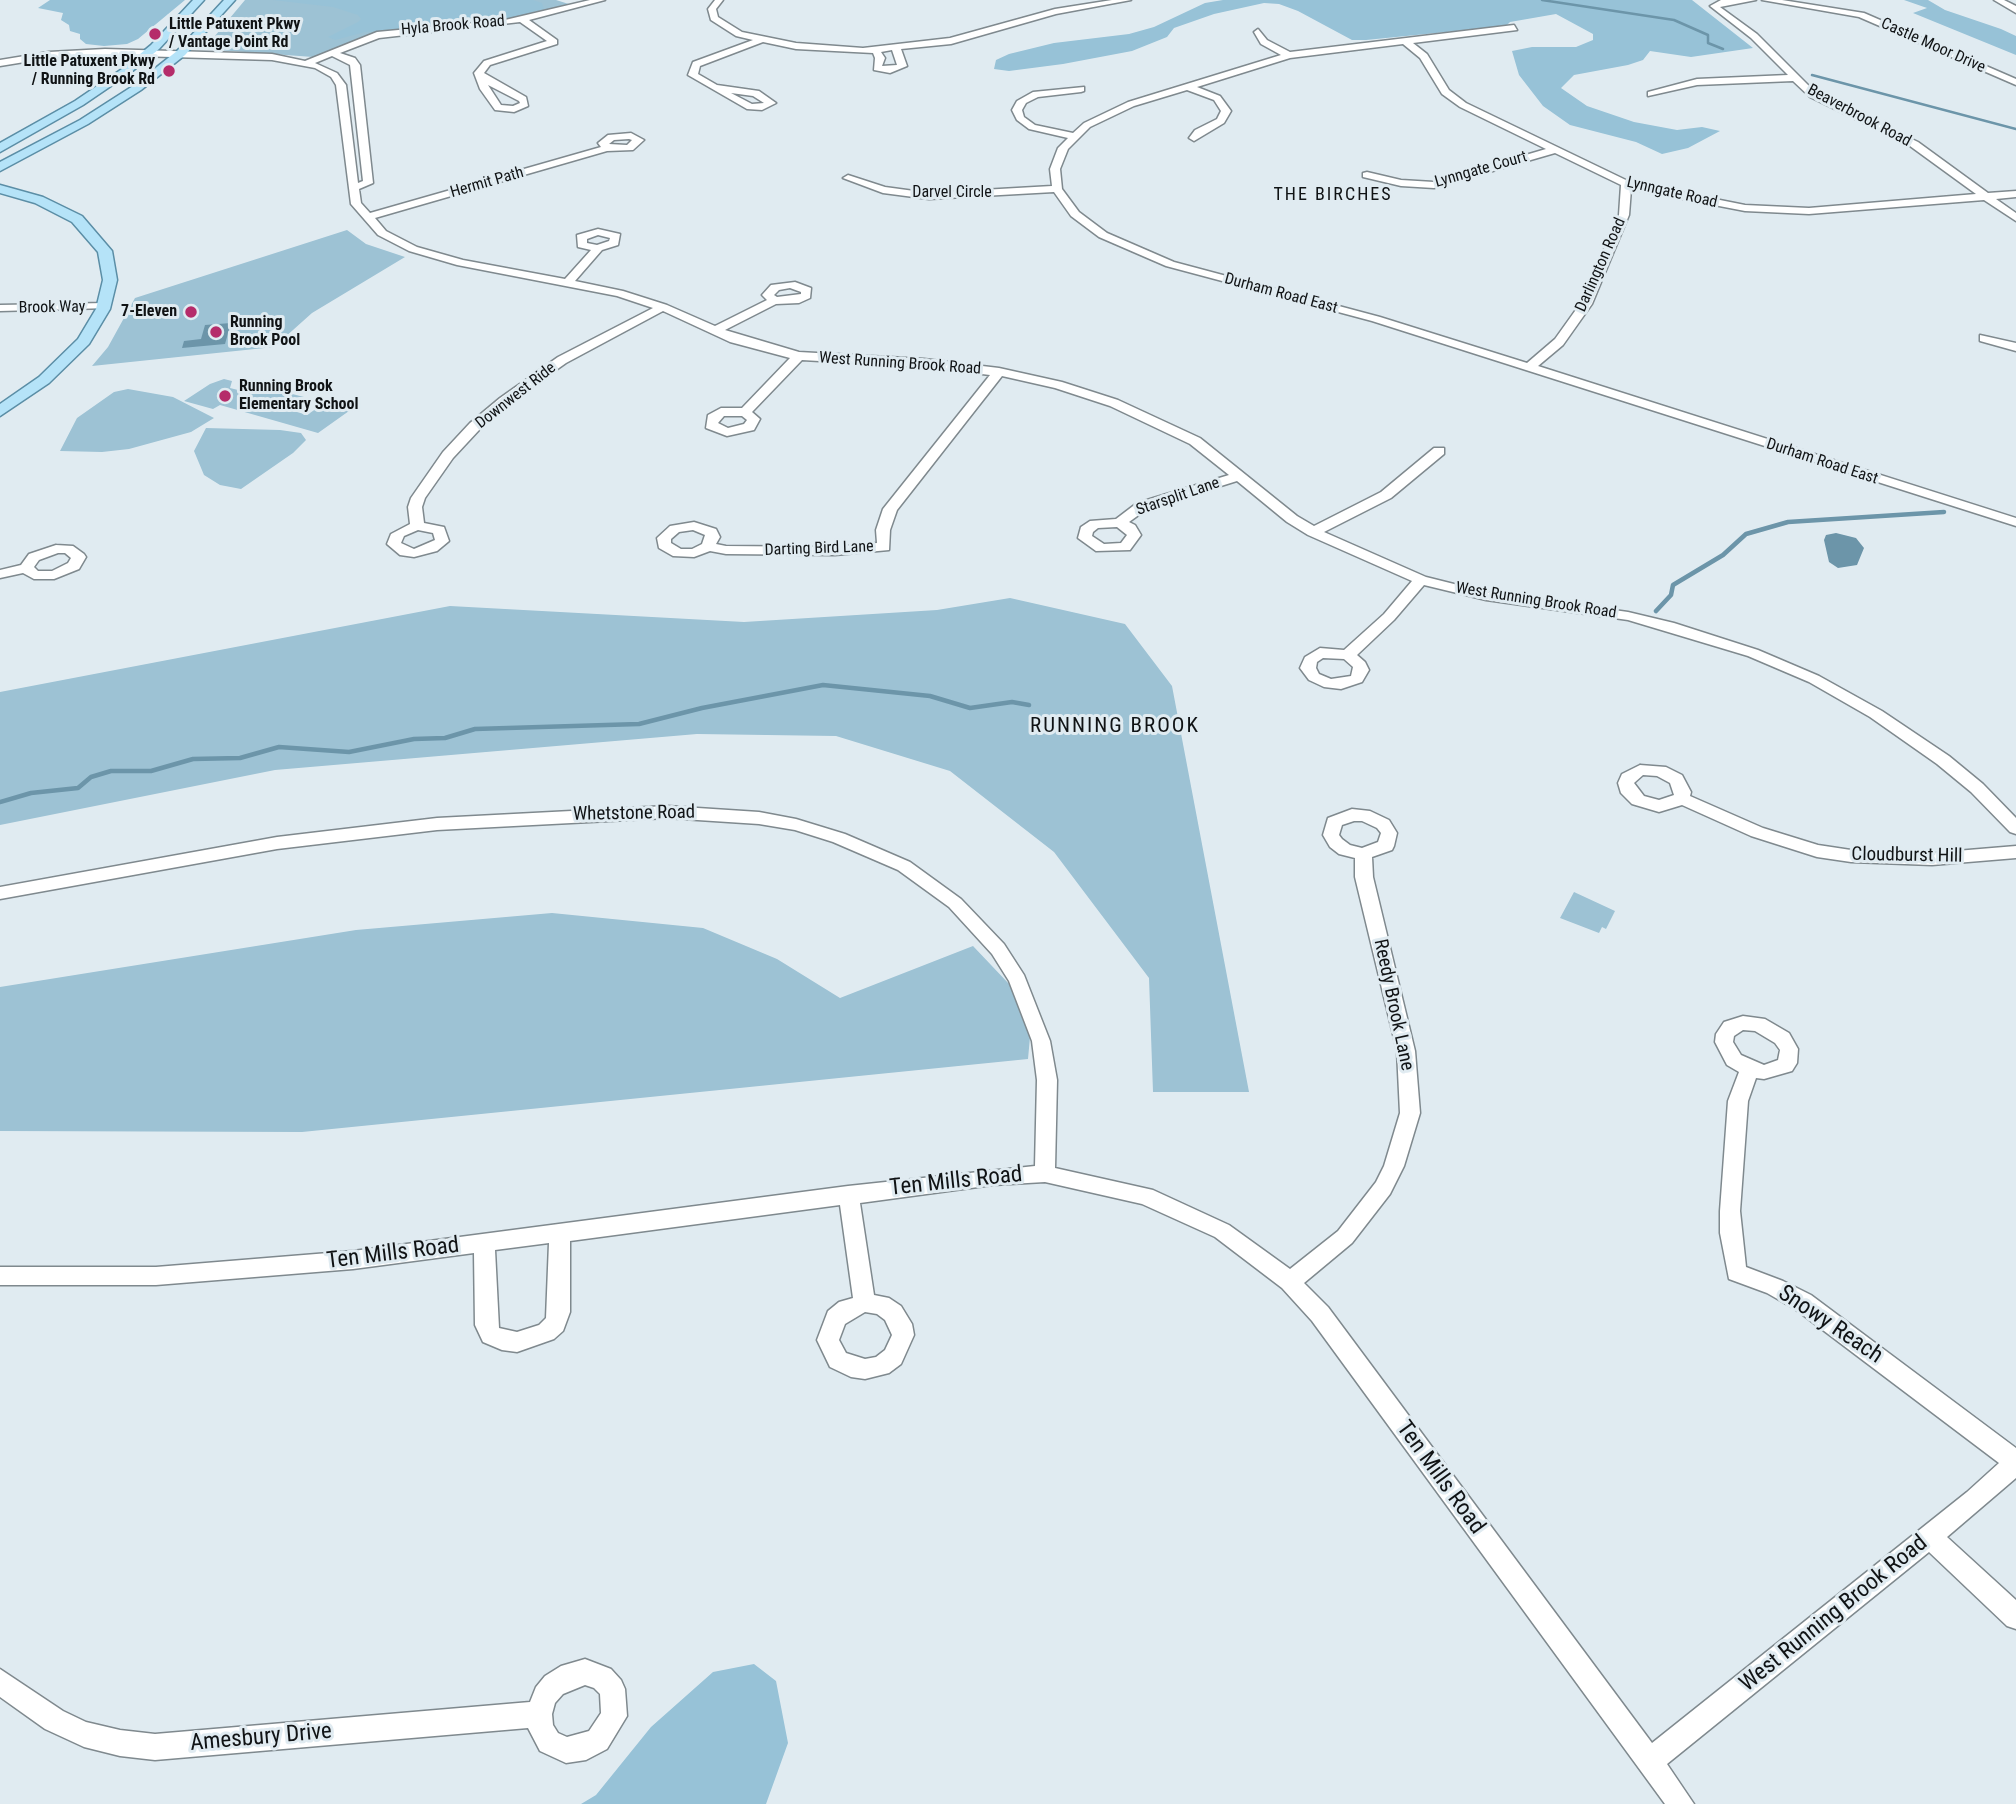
<!DOCTYPE html>
<html>
<head>
<meta charset="utf-8">
<style>
	body { margin:0 }
	canvas { display:block; background:#e0ebf1 }
</style>
</head>
<body>
<canvas width="2016" height="1804"></canvas>
<script>
const c = document.querySelector('canvas').getContext('2d');
c.lineJoin = 'round';
function fillPath(path, color) { c.fillStyle = color; c.fill(path, 'evenodd'); }
const poly = rows => new Path2D(rows.map(r => 'M' + r).join(''));
function stroke(path, color, width, dash) { c.strokeStyle = color; c.lineWidth = width; c.lineCap = dash ? 'butt' : 'round'; c.setLineDash(dash || []); c.stroke(path); }
function write(font, color, halo, rows, align = 'center') {
  c.font = font + ' "Roboto Condensed",sans-serif'; c.lineWidth = 6; c.setLineDash([]); c.textBaseline = 'middle'; c.strokeStyle = halo; c.fillStyle = color; for (const [text, x, y, turn = 0] of rows) {
    c.save(); c.translate(x, y); c.rotate((+turn || 0) * Math.PI / 180); c.textAlign = isNaN(turn) ? turn : align; if (halo) c.strokeText(text, 0, 0); c.fillText(text, 0, 0); c.restore();
  }
}
const green = poly([
	[245,0,556,0,572,5,533,12,536,14,468,24,465,21,432,24,431,27,377,32,313,57,204,49],
	[347,230,366,244,405,257,312,313,274,347,92,366,108,347,135,298],
	[224,379,232,381,230,388,242,391,253,384,304,397,287,409,307,415,323,404,349,411,318,433,220,405,213,409,184,401,210,384],
	[128,389,173,397,214,418,191,432,129,449,102,452,60,451,77,418,114,392],
	[206,428,280,430,301,433,306,440,293,453,241,489,220,485,204,475,194,451],
	[1010,598,1125,624,1172,686,1249,1092,1153,1092,1149,978,1054,852,950,771,836,736,697,734,275,770,0,825,0,692,450,606,744,622,937,610],
	[1574,892,1615,911,1606,929,1602,927,1599,933,1560,918],
	[552,913,703,928,777,959,840,998,973,946,1010,985,1030,1037,1028,1059,302,1132,0,1131,0,987,356,930]
]);
const forest = poly([
	[50,0,185,0,138,39,127,44,104,46,86,44,80,39,80,34,70,31,69,25,61,20,63,13,38,8],
	[273,0,533,0,542,3,544,9,533,12,536,14,518,19,468,24,465,21,432,24,431,27,365,32,335,40,328,37,358,22,361,19,358,15,333,7],
	[1223,0,1692,0,1753,48,1691,57,1650,51,1643,60,1628,65,1574,75,1561,88,1587,106,1634,122,1677,130,1702,127,1720,131,1688,148,1662,154,1636,142,1570,125,1543,106,1519,75,1512,51,1532,47,1576,47,1593,40,1593,34,1556,14,1510,22,1506,26,1366,40,1352,40,1298,11,1279,4,1264,3,1214,14,1174,28,1167,37,1132,51,1063,64,1009,71,994,69,996,60,1009,54,1054,43,1129,34,1154,27,1205,3],
	[1904,0,1928,0,1945,10,2001,29,2016,36,2016,55,1913,13,1927,8],
	[754,1664,776,1681,788,1743,766,1804,581,1804,596,1795,651,1727,713,1672]
]);
const water = poly([
	[231,323,225,344,182,348,184,341,201,339,205,325],
	[1836,533,1856,538,1864,548,1857,565,1838,568,1829,562,1824,540,1826,535]
]);
const streamFar1 = poly([
	[1542,0,1674,20,1708,35,1708,43,1723,49],
	[1812,75,2016,129]
]);
const stream = poly([
	[1656,611,1671,595,1673,585,1723,555,1746,534,1788,522,1944,512],
	[0,802,31,793,78,788,91,777,111,771,151,771,193,759,240,758,279,747,349,752,414,739,445,738,475,729,639,724,702,708,823,685,930,696,970,708,1012,702,1029,705]
]);
const minor = poly([
	[590,0,605,0,529,20,557,40,557,44,490,65,484,73,526,97,528,106,514,112,495,110,480,89,474,73,484,61,547,41,520,22,379,38,340,53,355,58,360,65,373,183,359,189,361,203,370,213,601,147,598,143,608,135,631,133,644,140,633,150,607,151,375,218,386,231,417,247,463,260,565,279,591,250,578,247,577,235,598,229,620,234,618,245,602,250,575,281,623,291,667,305,715,326,767,300,762,295,771,285,795,282,811,288,810,298,799,303,776,304,725,330,799,352,924,359,999,368,1062,382,1118,400,1200,438,1297,516,1314,526,1381,492,1434,448,1444,448,1444,454,1391,498,1324,532,1426,577,1486,592,1628,612,1674,623,1758,650,1819,676,1882,711,1949,756,1983,784,2016,818,2016,834,2010,832,1971,792,1937,764,1870,717,1809,682,1748,656,1628,620,1486,600,1424,585,1394,620,1357,655,1365,662,1369,670,1362,682,1341,689,1324,687,1309,680,1300,668,1305,657,1320,648,1344,650,1384,614,1412,581,1308,535,1287,522,1237,481,1147,509,1129,522,1135,525,1141,535,1130,550,1096,551,1078,538,1081,527,1090,521,1116,519,1137,503,1229,475,1190,444,1110,406,1055,388,1002,376,897,510,890,530,889,550,835,555,726,554,710,551,694,557,673,556,659,548,657,538,670,526,694,522,716,529,720,537,716,544,726,546,835,547,877,543,876,530,883,509,990,375,924,367,802,360,752,412,760,419,754,430,727,436,706,428,708,415,721,408,742,408,790,358,730,342,663,311,566,363,508,404,480,429,453,458,425,498,422,507,424,523,444,527,449,541,437,551,414,557,400,555,387,544,391,534,410,524,408,507,411,498,443,452,470,423,500,398,558,357,653,308,617,296,457,265,409,251,378,235,351,204,336,85,331,77,315,68,272,60,105,55,49,58,0,66,0,60,49,52,105,49,272,54,305,61,377,32,505,20,590,0],
	[332,56,350,65,363,181,358,183,346,85,337,73,315,63,332,56],
	[488,85,519,101,520,103,513,106,501,105,488,85],
	[629,139,632,140,627,145,609,144,614,140,629,139],
	[598,235,610,238,609,241,597,245,587,243,587,239,598,235],
	[790,288,801,292,801,294,777,297,774,295,779,290,790,288],
	[724,416,742,416,747,420,744,424,728,428,718,423,724,416],
	[1117,527,1127,535,1121,543,1104,544,1092,536,1093,532,1098,528,1117,527],
	[418,530,433,533,435,540,414,549,401,543,404,536,418,530],
	[693,530,705,535,702,544,692,549,681,549,671,543,671,539,679,532,693,530],
	[1323,658,1344,659,1353,667,1351,676,1331,679,1319,674,1316,668,1317,662,1323,658],
	[715,0,723,0,716,9,718,17,742,32,796,43,863,48,950,38,1055,9,1112,0,1131,0,1056,14,951,44,901,49,907,66,890,73,874,70,875,58,873,53,796,49,763,42,700,66,698,74,717,85,759,91,776,103,762,110,747,109,688,75,693,62,753,40,736,36,711,20,708,9,715,0],
	[892,50,897,65,882,66,885,58,881,52,892,50],
	[731,93,753,96,764,103,752,104,731,93],
	[1721,0,1756,0,1720,7,1757,34,1816,93,1918,142,1988,193,2016,191,2016,197,1996,199,2016,213,2016,221,1984,200,1809,214,1745,211,1631,189,1629,215,1592,304,1563,345,1538,366,2016,518,2016,526,1372,321,1166,266,1099,237,1071,216,1054,192,929,199,883,193,843,178,848,175,885,187,929,193,1052,186,1050,169,1058,148,1068,138,1029,129,1017,120,1012,110,1017,101,1033,92,1084,87,1084,91,1081,92,1038,97,1026,103,1022,110,1024,117,1035,125,1073,133,1084,123,1128,102,1281,55,1261,44,1254,32,1258,29,1267,40,1290,52,1514,25,1517,30,1413,43,1427,54,1449,90,1466,103,1630,182,1745,205,1809,208,1976,194,1910,146,1810,97,1793,81,1697,85,1648,96,1648,92,1697,79,1788,75,1751,38,1710,6,1721,0],
	[1403,44,1420,58,1442,94,1460,107,1546,149,1434,182,1401,180,1367,172,1363,173,1363,177,1401,186,1434,188,1555,153,1621,185,1619,215,1580,304,1555,339,1527,363,1380,317,1174,262,1107,233,1079,212,1062,189,1060,169,1068,149,1090,127,1134,106,1187,90,1214,100,1221,111,1217,119,1195,130,1189,138,1194,141,1224,123,1231,111,1220,96,1197,87,1290,58,1403,44],
	[1762,0,1782,0,1864,13,2016,79,2016,85,1859,17,1762,0],
	[1994,0,2004,0,2016,6,2016,13,1994,0],
	[105,303,109,304,109,308,0,311,0,305,105,303],
	[1980,335,2016,343,2016,351,1980,341,1980,335],
	[56,545,73,546,84,554,86,557,79,569,54,579,34,579,23,573,0,578,0,570,21,565,29,554,56,545],
	[58,553,65,553,71,558,68,563,52,571,38,571,34,567,39,560,58,553],
	[1640,765,1666,767,1682,775,1691,792,1690,796,1763,828,1818,845,1851,850,1932,853,2016,846,2016,858,1932,865,1851,862,1817,857,1751,836,1682,805,1659,812,1632,804,1621,793,1618,783,1622,774,1640,765],
	[1643,775,1657,776,1670,783,1674,795,1659,800,1644,796,1634,783,1643,775],
	[667,806,759,812,796,819,845,834,910,862,961,899,1004,944,1024,975,1050,1041,1057,1080,1055,1168,1153,1190,1229,1225,1290,1269,1338,1231,1376,1182,1384,1166,1400,1113,1397,1051,1355,877,1355,858,1339,854,1330,847,1323,835,1328,818,1352,809,1370,811,1389,820,1397,833,1394,846,1392,850,1372,857,1373,877,1415,1051,1420,1113,1404,1166,1390,1194,1352,1243,1304,1283,1328,1307,1652,1743,1967,1492,1999,1463,1795,1309,1767,1293,1729,1279,1720,1233,1720,1211,1728,1101,1739,1072,1727,1065,1715,1042,1716,1034,1724,1022,1743,1016,1765,1019,1789,1033,1798,1049,1797,1063,1792,1071,1764,1079,1756,1078,1748,1101,1740,1211,1746,1267,1783,1281,1811,1295,2016,1448,2016,1478,1947,1537,2016,1600,2016,1629,2007,1626,1929,1552,1667,1764,1694,1804,1665,1804,1312,1321,1282,1288,1215,1237,1142,1204,1045,1182,993,1185,860,1203,874,1295,889,1298,901,1306,912,1324,914,1335,901,1364,889,1373,865,1379,851,1377,830,1367,817,1340,828,1311,839,1302,853,1298,840,1205,570,1241,570,1312,563,1331,554,1339,517,1352,502,1350,483,1342,475,1325,474,1253,353,1269,156,1285,0,1285,0,1267,156,1267,353,1251,848,1186,1035,1166,1037,1080,1032,1041,1009,981,992,954,949,907,898,870,833,842,795,830,759,824,667,818,437,830,277,849,0,899,0,887,277,837,437,818,667,806],
	[1354,821,1362,821,1377,828,1381,833,1378,842,1362,848,1350,845,1342,839,1339,835,1342,825,1354,821],
	[1743,1030,1755,1031,1775,1043,1780,1050,1778,1060,1764,1065,1741,1055,1733,1042,1734,1036,1743,1030],
	[549,1243,546,1318,539,1325,517,1332,499,1328,495,1250,549,1243],
	[865,1312,877,1314,885,1320,892,1335,885,1350,876,1357,865,1359,846,1353,839,1340,845,1324,865,1312],
	[585,1659,611,1669,621,1680,625,1689,627,1716,607,1749,586,1760,566,1763,540,1751,528,1728,155,1760,120,1756,84,1747,45,1729,0,1697,0,1669,63,1711,86,1722,120,1730,155,1734,530,1702,536,1687,545,1676,561,1666,585,1659],
	[585,1685,594,1688,600,1694,601,1713,589,1731,567,1737,558,1733,553,1725,552,1714,555,1703,563,1694,585,1685]
]);
const major = poly([
	[193,0,204,0,159,49,130,73,83,105,0,152,0,143,75,101,122,69,151,45,193,0],
	[224,0,235,0,185,55,141,90,88,124,0,171,0,162,80,120,133,86,177,51,224,0],
	[0,185,43,197,82,216,112,251,117,280,110,309,89,344,49,383,0,416,0,404,39,377,78,339,96,309,103,280,98,252,72,222,35,203,0,193,0,185]
]);
const markers = [
	[155,34,7,"#b52c6a"],
	[169,71,7,"#b52c6a"],
	[191,312,7,"#b52c6a"],
	[216,332,7,"#b52c6a"],
	[225,396,7,"#b52c6a"]
];
const farPoinames = [
	["Little Patuxent Pkwy",169,25],
	["/ Vantage Point Rd",169,43],
	["Little Patuxent Pkwy",155,62,"right"],
	["/ Running Brook Rd",155,80,"right"],
	["7-Eleven",177,312,"right"],
	["Running",230,323],
	["Brook Pool",230,341],
	["Running Brook",239,387],
	["Elementary School",239,405]
];
const farStreetnames = [
	["Hyla Brook Road",453,26,-5],
	["Castle Moor Drive",1933,46,24],
	["Beaverbrook Road",1859,116,28],
	["Lynngate Court",1481,170,-16],
	["Hermit Path",487,183,-16],
	["Darvel Circle",952,193],
	["Lynngate Road",1672,193,13],
	["Darlington Road",1601,265,-66],
	["Durham Road East",1281,294,15],
	["Brook Way",52,308,-1],
	["West Running Brook Road",900,364,4],
	["Downwest Ride",516,396,-38],
	["Durham Road East",1822,462,18],
	["Starsplit Lane",1178,497,-19],
	["Darting Bird Lane",819,549,-2],
	["West Running Brook Road",1536,601,9]
];
const farNeighbourhoodnames = [
	["THE BIRCHES",1333,195]
];
const streetNames = [
	["Whetstone Road",634,814,-1],
	["Cloudburst Hill",1907,856,1],
	["Reedy Brook Lane",1393,1005,78]
];
const neighbourhoodNames = [
	["RUNNING BROOK",1115,727]
];
const nearStreetnames = [
	["Ten Mills Road",956,1182,-6],
	["Ten Mills Road",393,1254,-7],
	["Snowy Reach",1830,1325,34],
	["Ten Mills Road",1440,1478,54],
	["West Running Brook Road",1834,1614,-39],
	["Amesbury Drive",261,1738,-5]
];
fillPath(green, '#9dc2d4');
fillPath(forest, '#97c2d7');
fillPath(water, '#6c95a9');
stroke(streamFar1, '#6c95a9', 2.5);
stroke(stream, '#6c95a9', 4.5);
stroke(minor, '#7f898e', 3);
stroke(major, '#5b8ea6', 3);
fillPath(minor, '#fff');
fillPath(major, '#b5e3f8');
for (const [x, y, r, color] of markers) { const dot = new Path2D(); dot.arc(x, y, r, 0, 2 * Math.PI); c.fillStyle = color; c.fill(dot); stroke(dot, '#e0ebf1', 2.5); }
write('bold 16px', '#101315', '#e0ebf1', farPoinames, 'left');
write('16px', '#101315', '#e0ebf1', farStreetnames);
c.letterSpacing = '2px';
write('18px', '#101315', '#e0ebf1', farNeighbourhoodnames);
c.letterSpacing = '0px';
write('19px', '#101315', '#e0ebf1', streetNames);
c.letterSpacing = '2px';
write('21px', '#101315', '#e0ebf1', neighbourhoodNames);
c.letterSpacing = '0px';
write('23px', '#101315', '#e0ebf1', nearStreetnames);
</script>
</body>
</html>
